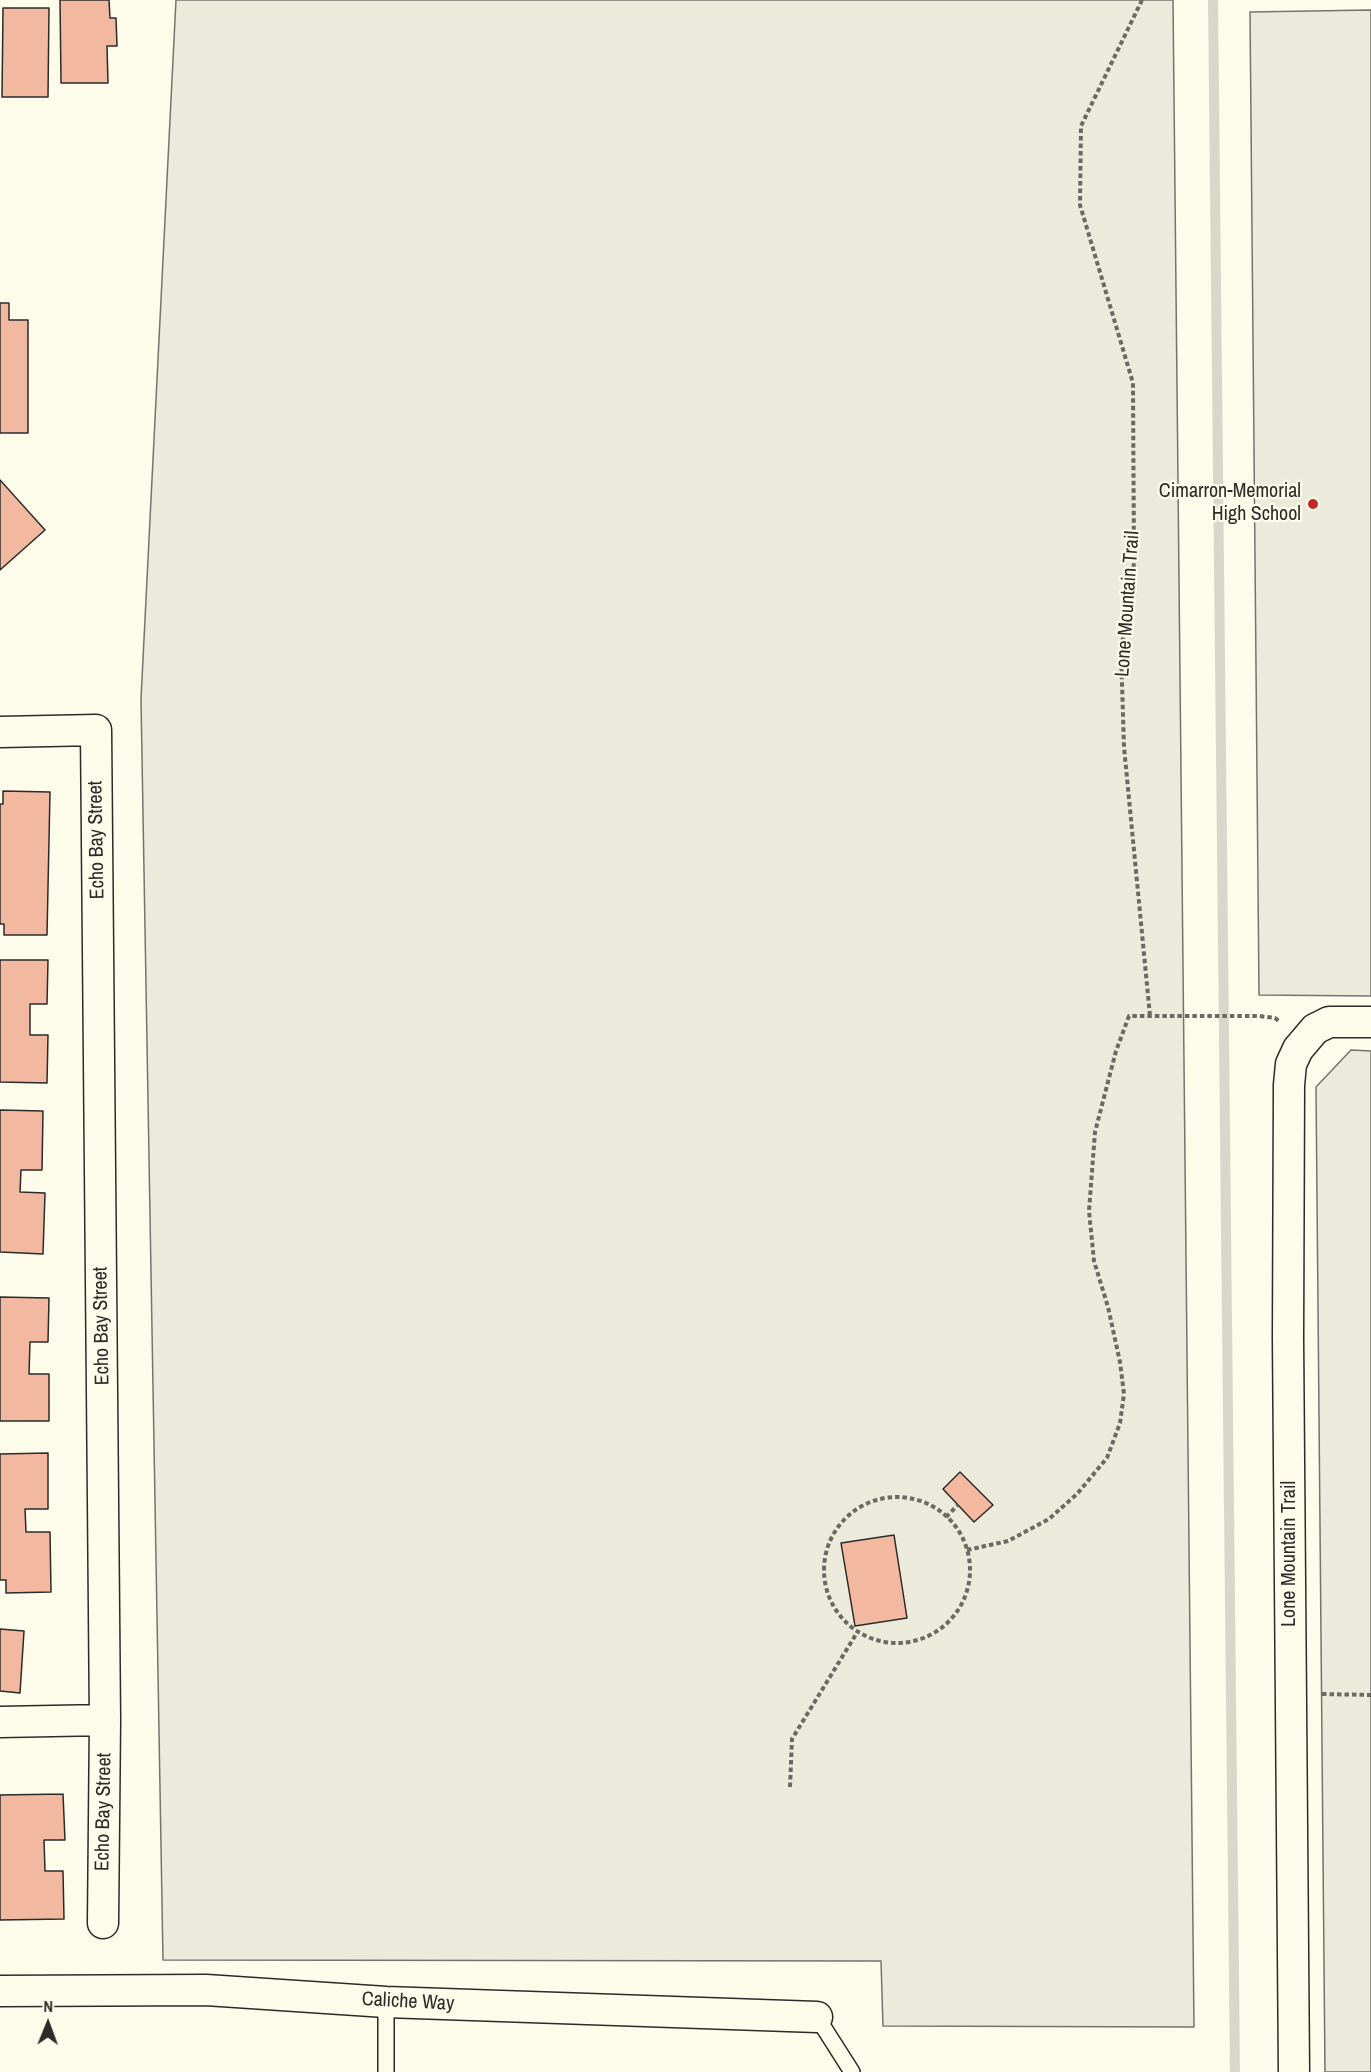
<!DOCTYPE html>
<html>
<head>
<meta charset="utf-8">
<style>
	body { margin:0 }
	#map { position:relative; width:1371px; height:2072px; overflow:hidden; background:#fdfbea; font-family:"Archivo Narrow",sans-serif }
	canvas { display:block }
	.north { position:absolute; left:18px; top:1994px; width:60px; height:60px; -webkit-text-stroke:4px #fdfbea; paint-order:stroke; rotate:1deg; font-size:16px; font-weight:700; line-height:24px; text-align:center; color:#2b2b2b }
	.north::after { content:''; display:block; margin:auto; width:21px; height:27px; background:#2b2b2b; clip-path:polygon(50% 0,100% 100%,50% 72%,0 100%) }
</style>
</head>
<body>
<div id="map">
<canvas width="1371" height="2072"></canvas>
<div class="north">N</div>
</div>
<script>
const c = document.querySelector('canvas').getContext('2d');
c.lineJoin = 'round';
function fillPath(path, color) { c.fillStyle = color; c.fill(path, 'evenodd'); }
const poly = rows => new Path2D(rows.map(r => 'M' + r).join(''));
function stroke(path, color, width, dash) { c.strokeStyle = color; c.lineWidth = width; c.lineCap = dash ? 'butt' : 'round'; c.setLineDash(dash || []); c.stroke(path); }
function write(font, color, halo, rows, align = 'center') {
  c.font = font + ' "Archivo Narrow",sans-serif'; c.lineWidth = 4.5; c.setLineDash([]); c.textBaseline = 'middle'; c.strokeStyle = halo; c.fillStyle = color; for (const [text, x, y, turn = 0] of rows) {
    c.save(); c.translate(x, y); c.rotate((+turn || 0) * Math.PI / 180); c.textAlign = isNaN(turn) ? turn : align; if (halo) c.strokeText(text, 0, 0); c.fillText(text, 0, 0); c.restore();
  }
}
const green = poly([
	[176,0,1173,0,1194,2027,883,2026,881,1961,163,1960,141,699,176,0],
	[1371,10,1371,996,1259,995,1250,12,1371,10],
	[1351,1050,1371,1051,1371,2072,1325,2072,1316,1087,1351,1050]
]);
const stream = poly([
	[1213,0,1235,2072]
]);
const building = poly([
	[60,0,109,0,110,18,116,18,117,46,107,46,108,83,61,83,60,0],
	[3,8,49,8,48,97,2,97,3,8],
	[0,303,9,303,9,320,28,320,28,433,0,433,0,303],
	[0,480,45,530,0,570,0,480],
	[3,791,50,792,47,935,4,935,4,924,0,924,0,804,3,804,3,791],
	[0,960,48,960,47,1004,30,1004,30,1035,48,1035,47,1083,0,1082,0,960],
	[0,1110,43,1111,42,1170,21,1170,20,1192,45,1193,43,1254,0,1252,0,1110],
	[0,1297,49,1298,48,1342,30,1342,29,1374,49,1374,49,1421,0,1421,0,1297],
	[48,1453,48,1509,25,1509,26,1532,50,1532,51,1592,6,1593,6,1580,0,1580,0,1454,48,1453],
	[960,1472,993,1505,974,1522,943,1489,960,1472],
	[894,1535,907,1618,855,1626,841,1543,894,1535],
	[0,1629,24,1631,20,1693,0,1691,0,1629],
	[63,1794,65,1840,44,1840,45,1871,63,1871,64,1919,0,1920,0,1795,63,1794]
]);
const path = poly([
	[1142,0,1081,126,1080,205,1133,383,1134,563,1121,651,1124,747,1150,1016],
	'824 1570a73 73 0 1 1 146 0a73 73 0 1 1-146 0Z',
	[946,1517,958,1505],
	[967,1550,1008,1541,1049,1519,1077,1494,1107,1458,1120,1423,1124,1394,1120,1362,1108,1307,1094,1261,1089,1211,1095,1132,1116,1051,1129,1016,1259,1016,1275,1018,1280,1022],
	[1322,1694,1371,1695],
	[790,1787,792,1739,858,1631]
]);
const service = poly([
	[386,2002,386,2072],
	[817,2017,852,2072]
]);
const minor = poly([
	[0,732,96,730,105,1720,103,1923],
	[0,1722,105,1720],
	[0,1991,206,1990,386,2002,817,2017],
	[1294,2072,1288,1338,1289,1085,1291,1064,1298,1049,1315,1029,1329,1022,1371,1022]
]);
const markers = [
	[1313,504,6,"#c62828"]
];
const poiNames = [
	["Cimarron-Memorial",1301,492],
	["High School",1301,515]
];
const streetNames = [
	["Lone Mountain Trail",1128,604,-86],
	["Echo Bay Street",97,840,-91],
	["Echo Bay Street",102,1326,-91],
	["Lone Mountain Trail",1290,1554,-90],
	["Echo Bay Street",104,1812,-89],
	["Caliche Way",408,2002,3]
];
fillPath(green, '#ecebdb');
stroke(green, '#74746e', 1.5);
stroke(stream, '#d8d7c9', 10);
fillPath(building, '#f2b8a0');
stroke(building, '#2b2b2b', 1.5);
stroke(service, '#2b2b2b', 18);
stroke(minor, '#2b2b2b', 33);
stroke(path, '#6a6964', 4, [4.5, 3]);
stroke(service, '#fdfbea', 15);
stroke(minor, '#fdfbea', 30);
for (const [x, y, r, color] of markers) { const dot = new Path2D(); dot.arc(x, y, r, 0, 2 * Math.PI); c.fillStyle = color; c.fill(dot); stroke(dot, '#fdfbea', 2); }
write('20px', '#2b2b2b', '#fdfbea', poiNames, 'right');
write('20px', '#2b2b2b', '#fdfbea', streetNames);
</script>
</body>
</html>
